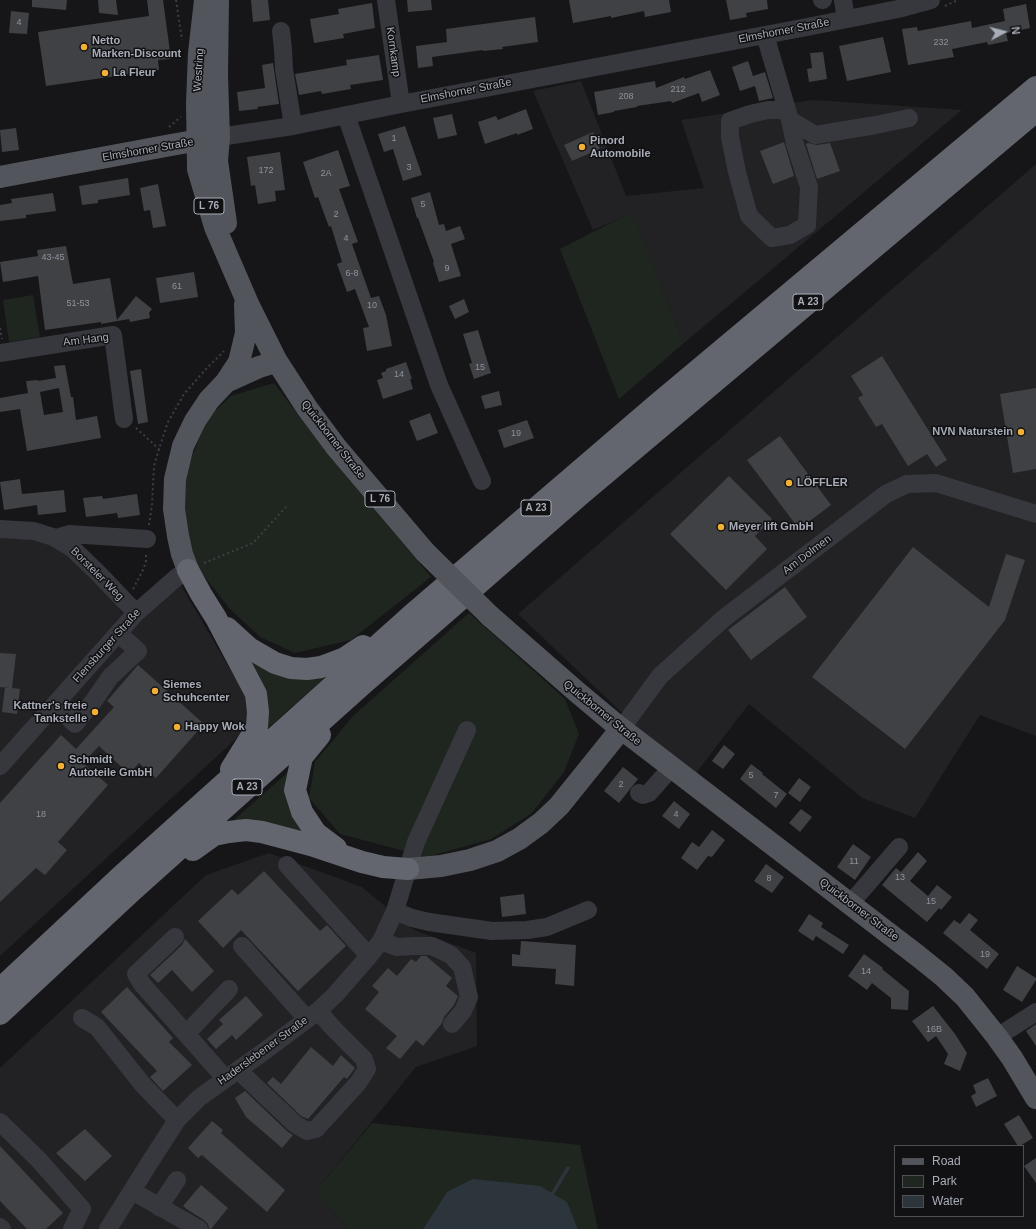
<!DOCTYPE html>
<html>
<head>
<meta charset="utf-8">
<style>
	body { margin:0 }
	#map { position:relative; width:1036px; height:1229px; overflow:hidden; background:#161618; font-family:Arial,sans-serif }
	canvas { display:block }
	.legend { position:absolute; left:894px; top:1145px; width:130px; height:72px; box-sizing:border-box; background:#111113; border:1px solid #4d4f55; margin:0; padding:5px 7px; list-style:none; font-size:12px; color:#a8adb8 }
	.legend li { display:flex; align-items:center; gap:8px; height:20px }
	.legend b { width:20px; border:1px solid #4d4f55 }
	.north { position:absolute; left:984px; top:12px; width:40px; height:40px; -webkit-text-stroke:3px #111113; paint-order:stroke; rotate:83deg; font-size:11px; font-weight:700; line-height:16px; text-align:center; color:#a8adb8 }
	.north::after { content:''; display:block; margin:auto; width:14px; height:18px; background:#a8adb8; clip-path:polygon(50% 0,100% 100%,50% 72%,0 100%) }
</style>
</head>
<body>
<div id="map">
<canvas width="1036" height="1229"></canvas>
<ul class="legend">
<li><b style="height:5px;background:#53555c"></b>Road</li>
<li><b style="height:11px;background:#1e261f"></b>Park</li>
<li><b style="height:11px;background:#2c353c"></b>Water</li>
</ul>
<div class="north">N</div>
</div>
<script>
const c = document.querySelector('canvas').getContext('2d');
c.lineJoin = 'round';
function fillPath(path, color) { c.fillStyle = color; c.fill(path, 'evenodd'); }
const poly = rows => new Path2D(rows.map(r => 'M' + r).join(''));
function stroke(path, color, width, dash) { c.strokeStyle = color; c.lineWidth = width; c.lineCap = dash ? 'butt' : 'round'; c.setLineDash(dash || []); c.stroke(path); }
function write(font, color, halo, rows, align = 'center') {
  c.font = font + ' Arial,sans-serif'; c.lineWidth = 3; c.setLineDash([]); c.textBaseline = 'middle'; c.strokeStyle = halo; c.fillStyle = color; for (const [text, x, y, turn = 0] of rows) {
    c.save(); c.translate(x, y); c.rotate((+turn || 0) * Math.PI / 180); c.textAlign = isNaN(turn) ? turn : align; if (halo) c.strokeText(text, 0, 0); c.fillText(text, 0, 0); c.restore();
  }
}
const built = poly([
	[581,81,626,196,704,188,681,120,813,100,962,110,684,343,632,213,593,230,533,91],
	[593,133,600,149,572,161,565,145],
	[1036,164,1036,736,980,715,915,818,862,798,749,704,696,773,637,727,518,614],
	[33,537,81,561,134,628,179,582,248,700,251,725,0,956,0,538],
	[269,853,362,887,414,930,476,953,477,1046,416,1067,315,1192,349,1229,0,1229,0,1068,206,875]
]);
const green = poly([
	[632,212,684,343,619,399,560,249],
	[33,295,40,337,9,342,3,300],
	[274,383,321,445,431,577,351,640,295,653,260,637,229,608,198,568,187,537,182,483,207,418,231,396],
	[469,613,565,699,579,734,564,772,532,813,491,839,427,857,340,834,309,798,315,762,353,716],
	[246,653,329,674,268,728],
	[295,766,316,837,227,826],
	[372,1123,580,1145,598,1229,578,1229,567,1202,447,1192,423,1229,349,1229,315,1192]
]);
const water = poly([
	[473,1179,540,1186,567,1202,578,1229,423,1229,447,1192]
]);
const stream = poly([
	[553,1193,568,1168]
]);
const building = poly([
	[32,0,67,0,66,10,32,7],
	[98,0,116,0,118,15,99,13],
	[147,0,163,0,171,59,158,60,159,70,46,86,38,32,149,16],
	[251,0,268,0,270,20,253,22],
	[407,0,431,0,432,10,408,12],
	[569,0,669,0,671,12,645,17,644,11,611,18,611,16,573,23],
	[726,0,767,0,768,9,746,13,747,17,730,20],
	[372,3,375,28,343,34,344,38,314,43,310,19,339,14,338,9],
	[1026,4,1030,28,1006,33,1008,41,988,45,987,42,952,49,954,57,908,65,902,29,917,27,918,31,971,21,972,28,1005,21,1003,9],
	[11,11,29,13,27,34,9,33],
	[535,17,538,42,502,47,503,49,483,51,483,50,432,57,433,66,418,68,416,46,447,42,446,29],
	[883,37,891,72,847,81,839,46],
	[823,52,827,79,809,82,807,69,812,68,810,53],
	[379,55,383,80,350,85,351,89,322,94,321,91,299,95,295,74,347,65,346,60],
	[748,61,753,76,765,72,773,98,759,101,755,86,740,91,732,67],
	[273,63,279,104,257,107,258,109,239,111,237,92,265,88,262,65],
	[710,70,720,95,702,102,699,93,672,103,671,101,637,106,637,107,614,111,614,112,598,115,594,92,655,81,656,88,684,77,685,79],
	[526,109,533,129,517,135,517,133,485,144,478,122,496,116,498,120],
	[452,114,457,135,438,139,433,118],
	[405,126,422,175,403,181,393,149,384,152,378,134],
	[16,128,19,150,2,152,0,130],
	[593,132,600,149,572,161,564,145],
	[784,142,794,176,773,184,760,151],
	[808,143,817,145,830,143,840,171,817,179,806,144],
	[338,150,350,186,339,189,358,242,352,244,371,298,379,296,386,315,392,346,367,351,363,328,369,327,355,289,347,292,337,264,342,262,331,226,329,227,318,197,315,198,303,162],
	[280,152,285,190,275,191,276,201,258,204,255,185,251,186,247,157],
	[128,178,130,195,98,200,98,203,82,205,79,186],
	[158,184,166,226,153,228,150,210,144,211,140,188],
	[430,192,439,225,444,224,446,231,460,226,465,239,451,244,461,276,439,282,433,263,434,262,418,218,417,218,411,198],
	[53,193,56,211,26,215,26,218,0,221,0,205,12,203,11,199],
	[66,246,73,284,110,278,117,320,136,296,152,309,149,313,150,318,130,322,129,319,101,324,101,322,45,330,38,276,3,282,0,262,38,256,37,250],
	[194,272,198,297,160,303,156,278],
	[464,299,469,312,455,319,449,306],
	[478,330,491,373,474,379,469,364,472,363,463,334],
	[882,356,947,460,936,467,927,454,908,466,882,424,876,427,858,398,863,395,851,376],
	[406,362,412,379,410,379,413,389,383,399,377,380,383,378,381,373,386,371,386,369],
	[65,365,71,397,73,397,76,420,97,416,101,438,27,451,20,409,0,412,0,398,28,393,26,381,38,380,38,381,56,378,54,366],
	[59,388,63,412,44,415,40,392],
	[141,369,148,422,138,424,130,371],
	[1036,388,1036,469,1013,473,1000,394],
	[499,391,502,405,485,409,481,396],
	[430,413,438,433,417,441,409,421],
	[527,420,534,438,504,448,498,430],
	[780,436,831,505,799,529,747,460],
	[729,476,772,519,755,536,767,549,726,590,670,534],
	[20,479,22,494,64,490,66,512,38,515,37,505,4,510,0,482],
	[137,494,140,515,118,518,117,513,86,517,83,498,102,496,103,499],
	[913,547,989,607,1006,554,1025,560,1005,620,905,749,812,677],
	[785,587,807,617,751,660,728,630],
	[0,653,16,654,12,688,20,689,17,714,2,712,5,687,9,688,0,687],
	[138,665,204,724,156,778,139,763,129,774,99,746,83,763,108,785,58,842,67,850,45,875,36,868,0,902,0,803,61,735,76,749,114,707,107,701],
	[724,745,735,754,723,769,712,761],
	[751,764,763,773,762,774,787,794,776,808,740,779],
	[623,767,638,779,619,803,604,791],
	[799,778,811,787,800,802,788,793],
	[674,801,690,814,679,829,662,816],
	[801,809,812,817,800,832,789,823],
	[712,830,725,840,712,857,708,856,697,870,681,858,692,842,699,847],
	[853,844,871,857,855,880,837,867],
	[918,852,927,861,910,881,928,896,937,885,952,897,941,910,939,908,927,922,882,885,896,868,901,872],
	[766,864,784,877,772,893,754,881],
	[264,871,320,931,327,925,346,946,298,991,241,930,223,948,198,921,232,889,238,895],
	[524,894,526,914,502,917,500,897],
	[969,913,978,920,970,930,999,954,987,969,943,933,954,920,960,924],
	[809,914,823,923,821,927,849,945,843,954,816,936,813,941,798,931],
	[185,939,214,971,192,992,172,970,158,983,150,975,182,945],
	[521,941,576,945,574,986,555,984,556,969,512,966,512,954,520,955],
	[864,954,883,968,882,969,909,991,908,1010,891,1009,891,998,872,983,867,990,848,976],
	[421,956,426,956,452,978,446,986,458,996,454,1005,444,1017,442,1023,423,1046,416,1040,400,1059,386,1048,397,1036,365,1009,379,992,372,986,388,968,397,976,411,959,416,962],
	[1017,966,1036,978,1036,980,1022,1002,1003,990],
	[127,987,173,1038,169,1042,192,1065,163,1091,150,1077,157,1071,101,1012],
	[246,996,263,1015,236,1040,232,1035,216,1049,207,1039,223,1024,219,1020],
	[933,1006,955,1034,967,1053,960,1071,944,1064,948,1054,936,1036,928,1042,912,1021],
	[1036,1024,1036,1046,1026,1031],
	[311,1047,333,1066,341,1055,355,1068,347,1079,344,1077,308,1119,301,1116,267,1083,273,1077,281,1084],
	[988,1078,997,1096,976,1107,971,1096,976,1093,973,1085],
	[245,1091,288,1132,293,1135,282,1148,246,1117,235,1098],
	[1019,1115,1033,1138,1020,1146,1018,1146,1004,1124],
	[212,1121,223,1130,221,1133,285,1190,267,1212,202,1155,198,1158,188,1148],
	[85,1129,112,1156,85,1181,56,1153],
	[0,1146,63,1213,46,1229,27,1229,0,1201],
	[1036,1158,1036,1183,1024,1166],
	[201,1185,228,1208,211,1229,209,1229,208,1224,204,1220,188,1210,183,1206]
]);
const path = poly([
	[176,0,182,40],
	[945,6,958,0],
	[169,127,181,117],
	[0,328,2,339],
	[136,428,159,449],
	[149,525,152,505,154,466,159,449,168,422,184,394,206,369,224,351],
	[204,563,253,543,286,507],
	[133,589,142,572,146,562,146,553]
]);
const minor = poly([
	[386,0,401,104],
	[822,0,823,0],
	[843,0,846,19],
	[281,31,283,49,284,69,293,126],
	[765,35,790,120,795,144,809,187,807,225,790,235,772,238,749,216,737,172,730,137,730,121,750,114,768,110,787,110],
	[346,115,439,385,482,481],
	[790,120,815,135,876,125,909,118],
	[219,137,293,126,401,104,807,27,898,9,931,0],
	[0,353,113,335,124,419],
	[0,529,34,531,53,537,72,548,99,574,136,613],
	[56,538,69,534,147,539],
	[55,704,75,724,95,699,110,677,138,651,118,633],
	[621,729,660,676,723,619,886,494,907,484,936,483,1036,514],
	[0,766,136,613,177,577,188,570],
	[639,793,643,795,649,793,671,768],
	[287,865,369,956],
	[850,904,899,847],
	[395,911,412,918,429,922,492,931,527,930,547,927,588,910],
	[175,937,136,974,142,984,225,1078],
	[381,941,397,947,415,946,432,946,451,955,462,967,469,997,463,1011,452,1024],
	[242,946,307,1019],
	[82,1018,97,1027,143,1085,177,1120],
	[186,1034,229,989],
	[997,1037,1036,1012],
	[238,1070,295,1124,307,1131,316,1129,358,1083,367,1069,364,1059,334,1029,318,1011],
	[0,1122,39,1160,82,1209,72,1229],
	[132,1191,199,1229],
	[159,1207,177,1180],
	[0,1227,2,1229],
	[108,1229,150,1162,177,1120,199,1098,266,1050,318,1011,335,995,369,956,381,941,395,911,416,842,467,730]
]);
const major = poly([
	[205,0,199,53,197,103,198,164,198,169,215,227,249,306,276,360,307,408,336,447,425,552],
	[218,0,217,75,219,137,217,161,226,223],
	[0,177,171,145,211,138],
	[226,382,259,367,269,364,276,360],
	[188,570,182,554,178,536,174,509,175,479,183,446,195,421,209,400,226,382,239,362,246,333,245,304],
	[490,616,577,692,614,723,918,956,944,977,965,997,997,1037,1012,1058,1036,1098],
	[408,869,441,866,470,860,497,851,519,839,541,823,559,806,621,729]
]);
const highway = poly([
	[188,570,201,594,216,618,256,694,258,712,257,727,231,769],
	[227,628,249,648,275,663,291,668,307,669,321,667,345,658,363,646],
	[320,735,302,757,295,790,302,812,316,833,336,848],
	[193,850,214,835,229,832,246,830,262,832,311,845,362,862,383,867,408,869],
	[0,989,121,876,416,611,656,405,1036,87],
	[0,1014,131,892,364,683,446,612,580,495,1036,111]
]);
const majorBridge = poly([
	[425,552,490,616]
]);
const markers = [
	[84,47,4,"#f2b134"],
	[105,73,4,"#f2b134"],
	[582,147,4,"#f2b134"],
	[1021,432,4,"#f2b134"],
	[789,483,4,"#f2b134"],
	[721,527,4,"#f2b134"],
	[155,691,4,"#f2b134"],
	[95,712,4,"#f2b134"],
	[177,727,4,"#f2b134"],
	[61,766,4,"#f2b134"]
];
const numberNames = [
	["4",19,23],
	["232",941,43],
	["212",678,90],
	["208",626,97],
	["1",394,139],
	["3",409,168],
	["172",266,171],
	["2A",326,174],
	["5",423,205],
	["2",336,215],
	["4",346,239],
	["43-45",53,258],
	["9",447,269],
	["6-8",352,274],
	["61",177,287],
	["51-53",78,304],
	["10",372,306],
	["15",480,368],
	["14",399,375],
	["19",516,434],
	["5",751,776],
	["2",621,785],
	["7",776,796],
	["18",41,815],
	["4",676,815],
	["11",854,862],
	["13",900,878],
	["8",769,879],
	["15",931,902],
	["19",985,955],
	["14",866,972],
	["16B",934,1030]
];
const shields = [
	[209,206,30],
	[808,302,30],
	[380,499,30],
	[536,508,30],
	[247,787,30]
];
const shieldNames = [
	["L 76",209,206],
	["A 23",808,302],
	["L 76",380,499],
	["A 23",536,508],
	["A 23",247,787]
];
const streetNames = [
	["Elmshorner Straße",784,31,-11],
	["Kornkamp",393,52,82],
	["Westring",199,70,-86],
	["Elmshorner Straße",466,91,-11],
	["Elmshorner Straße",148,150,-10],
	["Am Hang",86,340,-7],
	["Quickborner Straße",333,440,52],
	["Am Dolmen",807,555,-37],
	["Borsteler Weg",97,574,45],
	["Flensburger Straße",107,646,-48],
	["Quickborner Straße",602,713,39],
	["Quickborner Straße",859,910,37],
	["Haderslebener Straße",263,1051,-36]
];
const poiNames = [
	["Netto",92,41],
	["Marken-Discount",92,54],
	["La Fleur",113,73],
	["Pinord",590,141],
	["Automobile",590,154],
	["NVN Naturstein",1013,432,"right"],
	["LÖFFLER",797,483],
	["Meyer lift GmbH",729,527],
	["Siemes",163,685],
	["Schuhcenter",163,698],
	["Kattner's freie",87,706,"right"],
	["Tankstelle",87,719,"right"],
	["Happy Wok",185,727],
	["Schmidt",69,760],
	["Autoteile GmbH",69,773]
];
fillPath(built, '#222225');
fillPath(green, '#1e261f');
fillPath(water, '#2c353c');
stroke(stream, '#2c353c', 3.5);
fillPath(building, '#404145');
stroke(path, '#3d3f44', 2, [2, 3]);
stroke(minor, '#37383d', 18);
stroke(major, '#53555c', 22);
stroke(highway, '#63666e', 22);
stroke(majorBridge, '#53555c', 22);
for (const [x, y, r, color] of markers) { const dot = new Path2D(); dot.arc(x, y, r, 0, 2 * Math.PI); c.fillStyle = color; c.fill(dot); stroke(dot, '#111113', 1.5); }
write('9px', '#8e929b', null, numberNames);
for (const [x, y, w] of shields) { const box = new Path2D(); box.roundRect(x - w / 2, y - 8, w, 16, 3); c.fillStyle = '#111113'; c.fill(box); stroke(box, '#a8adb8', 1); }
write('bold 10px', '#a8adb8', null, shieldNames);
write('11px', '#a8adb8', '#111113', streetNames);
write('bold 11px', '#a8adb8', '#111113', poiNames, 'left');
</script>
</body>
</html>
